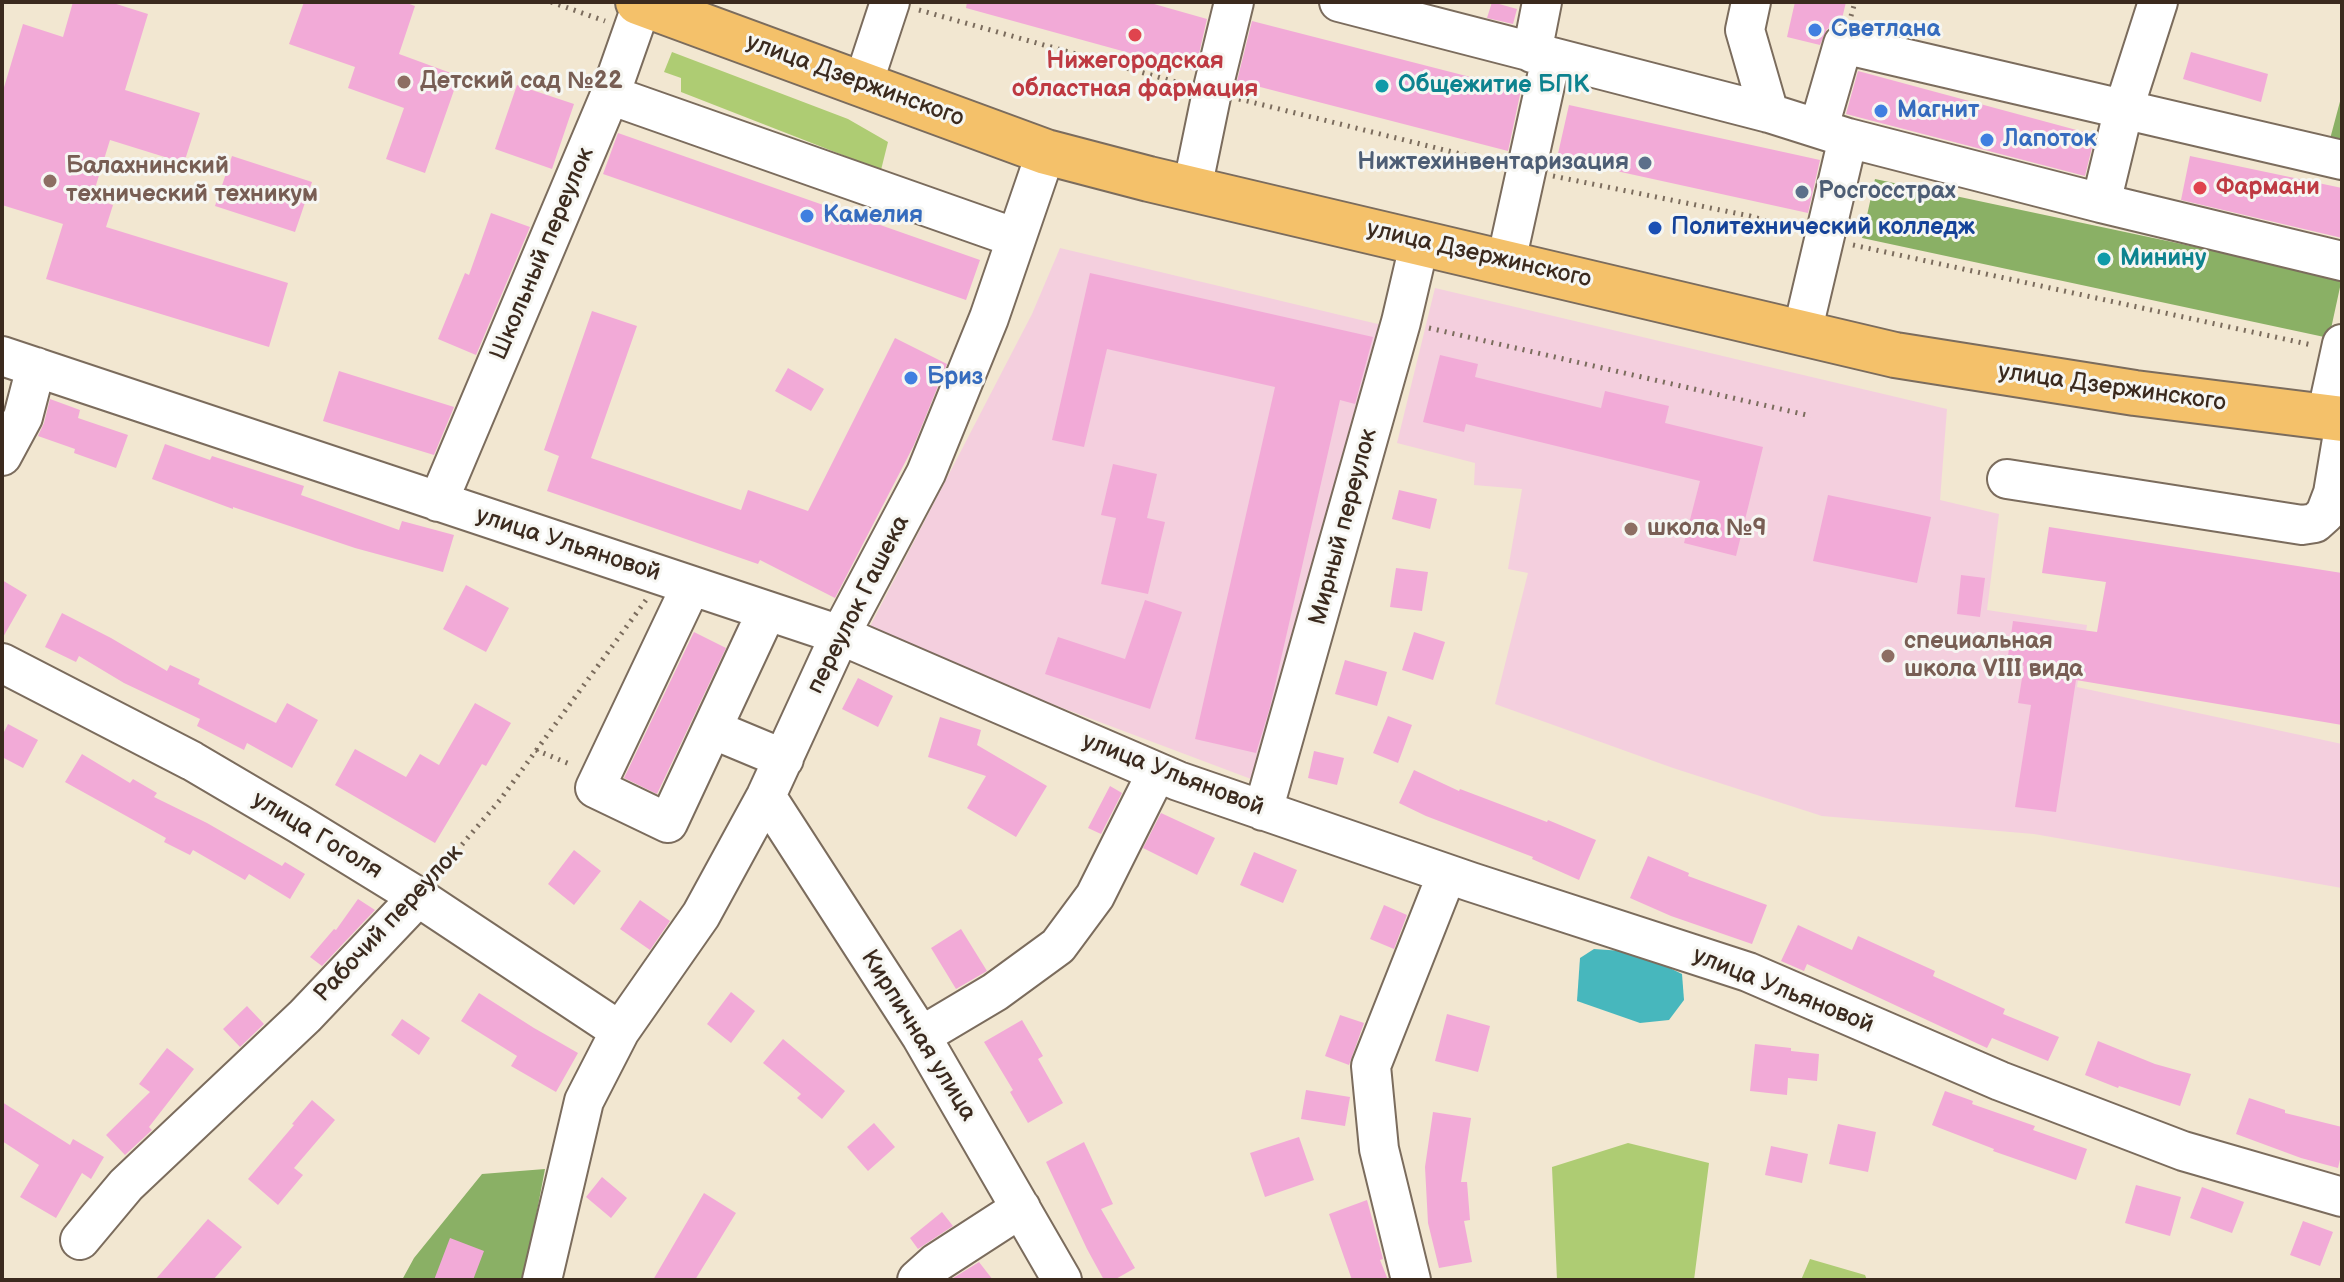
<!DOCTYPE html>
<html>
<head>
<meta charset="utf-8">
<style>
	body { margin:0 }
	#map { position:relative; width:2344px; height:1282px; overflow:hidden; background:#f2e7d1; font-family:"Balsamiq Sans",sans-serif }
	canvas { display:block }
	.frame { position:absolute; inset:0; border:4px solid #3b2a1e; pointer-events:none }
</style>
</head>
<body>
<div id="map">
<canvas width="2344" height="1282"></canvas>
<div class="frame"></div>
</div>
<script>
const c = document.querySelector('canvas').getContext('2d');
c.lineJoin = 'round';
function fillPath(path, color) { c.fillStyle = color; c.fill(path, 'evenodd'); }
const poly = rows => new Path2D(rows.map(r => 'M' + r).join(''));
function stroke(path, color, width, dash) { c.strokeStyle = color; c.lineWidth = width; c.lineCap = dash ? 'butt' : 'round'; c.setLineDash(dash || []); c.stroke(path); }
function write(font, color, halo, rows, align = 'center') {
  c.font = font + ' "Balsamiq Sans",sans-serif'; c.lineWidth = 6; c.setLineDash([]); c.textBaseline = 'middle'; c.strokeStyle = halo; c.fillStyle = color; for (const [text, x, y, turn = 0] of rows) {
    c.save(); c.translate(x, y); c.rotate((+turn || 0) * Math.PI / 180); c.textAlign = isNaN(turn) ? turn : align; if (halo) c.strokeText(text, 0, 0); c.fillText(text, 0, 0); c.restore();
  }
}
const built = poly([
	[1060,248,1386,326,1259,782,866,634,1032,314],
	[1435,288,1947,409,1940,500,1999,514,1987,610,2087,625,2077,687,2342,744,2342,888,2034,834,1822,816,1673,768,1495,704,1528,573,1508,569,1522,489,1474,485,1475,463,1397,443]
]);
const green = poly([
	[672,52,848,119,888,142,881,170,681,92,681,78,664,72],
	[1628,1143,1709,1163,1694,1280,1557,1280,1552,1167],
	[1810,1259,1865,1275,1867,1280,1801,1280]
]);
const forest = poly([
	[2342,94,2342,142,2330,139],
	[1875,179,2342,278,2329,338,1862,238],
	[545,1169,524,1280,402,1280,414,1258,482,1174]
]);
const water = poly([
	[1594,949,1637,952,1682,974,1684,1000,1669,1020,1640,1023,1577,1001,1580,958]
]);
const building = poly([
	[73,2,110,2,148,14,125,90,200,113,184,163,110,140,92,198,113,205,106,227,288,283,269,347,46,279,63,224,2,205,2,94,23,24,63,37],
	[304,2,404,2,415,6,399,54,459,76,425,173,386,159,404,108,348,88,355,67,289,44],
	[967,2,1147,2,1207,19,1195,71,966,8],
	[1492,2,1517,9,1513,24,1487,18],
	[1795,2,1846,2,1841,23,1827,29,1820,45,1787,37],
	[1252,21,1521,90,1508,151,1237,81],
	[2191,52,2268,74,2261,102,2183,79],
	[1858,71,2095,135,2085,176,1846,114],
	[517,85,574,104,552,169,495,149],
	[1569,105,1820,160,1808,213,1557,158],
	[618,133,980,260,966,300,603,174],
	[232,156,312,182,295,232,215,206],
	[2190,156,2342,188,2342,238,2181,200],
	[491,213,530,227,476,355,438,339,465,273,469,275],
	[1090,273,1373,337,1355,404,1340,400,1270,707,1256,753,1195,739,1275,387,1107,349,1084,447,1052,440],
	[592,311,637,326,591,458,741,510,748,490,808,511,895,338,947,364,914,445,835,598,760,560,758,564,547,491,559,456,544,450],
	[1440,355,1478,364,1475,377,1601,408,1605,391,1669,406,1665,423,1763,447,1736,556,1684,543,1700,481,1466,424,1464,432,1423,422],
	[788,368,824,389,811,411,775,391],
	[339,371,454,407,434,455,323,421],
	[50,399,80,410,78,418,128,435,116,468,74,453,75,449,38,436,44,423],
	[165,444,210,460,212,456,304,486,301,495,399,530,402,521,454,535,443,572,355,548,233,507,233,509,152,479],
	[1113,464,1157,474,1147,518,1165,522,1148,594,1101,584,1116,518,1101,515],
	[1399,490,1437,499,1430,529,1392,519],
	[1828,495,1931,517,1917,583,1813,561],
	[2049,527,2342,573,2342,725,2076,680,2056,812,2015,807,2031,705,2018,703,2024,666,2007,663,2013,621,2097,632,2106,582,2042,573],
	[1396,568,1428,572,1422,611,1390,607],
	[1961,575,1985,578,1980,617,1957,614],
	[2,580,27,595,2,639],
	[466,585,509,608,486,652,443,629],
	[1145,600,1182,612,1150,709,1045,674,1058,637,1125,659],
	[62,613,111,638,167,671,170,665,200,679,198,684,276,723,287,703,318,720,292,768,247,743,244,750,197,726,200,719,124,683,79,656,76,662,45,647],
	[694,632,726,648,657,794,624,778],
	[1414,632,1445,642,1433,680,1402,670],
	[1345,660,1387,672,1377,706,1335,694],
	[858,678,893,696,878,727,842,709],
	[475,703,511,723,486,766,482,764,435,843,335,785,355,749,406,777,420,754,439,765],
	[1388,716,1412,725,1398,763,1373,753],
	[940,717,981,730,977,745,1047,786,1016,837,967,808,986,776,928,757],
	[8,724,38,740,23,768,2,757,2,736],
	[1314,751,1344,758,1337,785,1308,778],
	[82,754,130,783,133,779,157,793,154,797,207,823,282,866,285,862,305,874,290,899,249,874,245,880,193,850,190,855,164,842,166,838,65,782],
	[1414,770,1459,791,1460,789,1547,822,1548,820,1596,840,1579,880,1532,859,1533,857,1426,816,1399,803],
	[1110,786,1122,793,1101,834,1088,828],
	[1161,813,1215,838,1197,875,1143,848],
	[574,850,601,871,574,905,548,884],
	[1254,852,1297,870,1283,903,1240,885],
	[1648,856,1689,873,1688,876,1767,905,1752,944,1671,916,1630,898],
	[358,899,375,910,322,966,310,957,334,929,336,930],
	[640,900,670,921,650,950,620,929],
	[1384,905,1407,915,1394,949,1370,939],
	[1798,925,1852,950,1858,936,1935,971,1933,976,2005,1009,2003,1014,2059,1037,2048,1061,1992,1038,1987,1048,1807,964,1804,971,1781,961],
	[961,929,987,971,956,989,931,948],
	[731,992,755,1011,731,1043,707,1024],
	[479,993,534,1028,578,1053,556,1092,511,1066,517,1056,461,1021],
	[247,1006,264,1024,240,1047,223,1029],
	[1447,1014,1490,1026,1478,1072,1435,1061],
	[1340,1015,1364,1023,1349,1065,1325,1056],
	[402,1019,430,1038,419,1055,391,1035],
	[1022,1020,1043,1056,1038,1059,1063,1103,1028,1123,1010,1092,1013,1090,984,1042],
	[783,1039,845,1091,822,1119,797,1098,801,1094,763,1063],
	[2098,1041,2155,1064,2191,1074,2180,1106,2119,1086,2118,1088,2085,1075],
	[1755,1044,1791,1048,1791,1051,1819,1054,1817,1081,1788,1078,1787,1095,1750,1091],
	[167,1048,194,1069,149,1127,152,1130,125,1155,106,1135,150,1092,139,1084],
	[1306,1090,1350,1097,1345,1126,1301,1119],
	[1945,1091,1973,1101,1972,1104,2035,1126,2033,1130,2087,1149,2076,1180,1993,1151,1994,1149,1932,1125],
	[2249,1098,2285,1110,2285,1113,2342,1127,2342,1151,2338,1168,2301,1158,2236,1134],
	[312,1100,335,1120,294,1168,303,1175,278,1205,248,1179,294,1125,292,1124],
	[2,1102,70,1145,73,1139,104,1157,91,1179,82,1173,56,1218,20,1197,39,1165,2,1141],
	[1433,1112,1471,1118,1461,1182,1467,1182,1470,1220,1464,1221,1472,1262,1439,1268,1428,1223,1425,1167],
	[874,1123,895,1147,868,1171,847,1147],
	[1838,1124,1876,1132,1868,1172,1829,1164],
	[1299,1137,1314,1180,1265,1197,1250,1153],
	[1084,1142,1113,1204,1101,1209,1135,1268,1114,1280,1104,1280,1087,1249,1046,1162],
	[1771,1146,1808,1154,1802,1183,1765,1175],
	[602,1177,627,1198,611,1218,586,1197],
	[2136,1185,2181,1197,2170,1236,2125,1223],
	[2202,1187,2244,1202,2232,1233,2190,1218],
	[704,1193,736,1213,695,1280,653,1280],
	[1367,1200,1383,1259,1380,1260,1388,1280,1352,1280,1329,1214],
	[942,1212,953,1226,918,1249,910,1238],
	[208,1219,242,1247,213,1280,155,1280],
	[2303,1221,2333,1232,2320,1266,2290,1255],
	[450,1238,484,1251,473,1280,434,1280],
	[979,1262,993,1280,950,1280]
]);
const path = poly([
	[551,2,605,21],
	[919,10,1183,84],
	[1851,16,1855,2],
	[1239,99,1497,163],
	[1553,176,1750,216,1797,230],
	[1853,245,2312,345],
	[1429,328,1811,416],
	[536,750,572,765],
	[436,875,500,800,646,600]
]);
const minor = poly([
	[1339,2,1769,113,1848,138,2101,203,2124,108,2158,2],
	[1751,2,1745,30,1769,113],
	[1532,53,1542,2],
	[863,84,890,2],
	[610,95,1016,238],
	[1819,127,1843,44,2342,160],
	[1192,189,1212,92,1234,2],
	[2101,203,2342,261],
	[1506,262,1551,58],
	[1802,333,1848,138],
	[2,356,840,635,1178,781,1471,882,1748,972,2000,1081,2183,1151,2342,1197],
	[2326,417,2342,344],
	[2,456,23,417,36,367],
	[2007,479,2302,525,2315,523,2325,514,2333,493,2342,439],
	[438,502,610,95,642,4],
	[691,586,595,788,668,823,767,611],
	[2,663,192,761,299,824,418,897,620,1031],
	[712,729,784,759],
	[766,796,921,1036,1062,1280],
	[1263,811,1401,322,1420,241],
	[921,1036,995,992,1058,946,1095,896,1157,772],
	[80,1240,126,1185,305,1016,418,897],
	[542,1280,584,1101,620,1031,701,915,766,796,840,635,926,473,989,318,1046,152],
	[917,1280,936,1263,1021,1208],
	[1411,1280,1379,1149,1371,1066,1447,874]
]);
const major = poly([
	[638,2,1046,152,1149,179,1895,355,2135,393,2342,419]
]);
const markers = [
	[1815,30,8,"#3f7fe0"],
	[1135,35,8,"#e0444e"],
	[404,82,8,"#8d6e63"],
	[1382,86,8,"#0f9aa8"],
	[1881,111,8,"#3f7fe0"],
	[1987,140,8,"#3f7fe0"],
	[1645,163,8,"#5c6f8a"],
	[50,181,8,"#8d6e63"],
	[2200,188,8,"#e0444e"],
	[1802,192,8,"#5c6f8a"],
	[807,216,8,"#3f7fe0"],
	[1655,228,8,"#1a4fb4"],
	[2104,259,8,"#0f9aa8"],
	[911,378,8,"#3f7fe0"],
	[1631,529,8,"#8d6e63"],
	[1888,656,8,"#8d6e63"]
];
const shopNames = [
	["Светлана",1831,30],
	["Магнит",1897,111],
	["Лапоток",2003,140],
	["Камелия",823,216],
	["Бриз",927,378]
];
const healthNames = [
	["Нижегородская",1135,62],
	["областная фармация",1135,90],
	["Фармани",2216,188,"left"]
];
const streetNames = [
	["улица Дзержинского",855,81,20],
	["Школьный переулок",543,254,-67],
	["улица Дзержинского",1479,255,13],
	["улица Дзержинского",2112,388,8],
	["Мирный переулок",1344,527,-75],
	["улица Ульяновой",568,545,18],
	["переулок Гашека",859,605,-63],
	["улица Ульяновой",1173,775,21],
	["улица Гоголя",317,836,31],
	["Рабочий переулок",389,924,-47],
	["улица Ульяновой",1783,991,22],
	["Кирпичная улица",918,1036,58]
];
const educationNames = [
	["Детский сад №22",420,82],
	["Балахнинский",66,167],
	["технический техникум",66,195],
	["школа №9",1647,529],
	["специальная",1904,642],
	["школа VIII вида",1904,670]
];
const cultureNames = [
	["Общежитие БПК",1398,86],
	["Минину",2120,259]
];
const serviceNames = [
	["Нижтехинвентаризация",1629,163],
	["Росгосстрах",1818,192,"left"]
];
const transitNames = [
	["Политехнический колледж",1671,228]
];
fillPath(built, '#f4cfde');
fillPath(green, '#aecc73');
fillPath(forest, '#8ab065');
fillPath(water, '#47b7bd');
fillPath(building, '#f2aad7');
stroke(minor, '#7b6c5d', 42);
stroke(major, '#7b6c5d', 48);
stroke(path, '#7b6c5d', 5, [2, 6]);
stroke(minor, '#fff', 38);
stroke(major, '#f4c16a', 44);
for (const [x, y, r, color] of markers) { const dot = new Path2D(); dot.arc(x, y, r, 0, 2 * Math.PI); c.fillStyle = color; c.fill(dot); stroke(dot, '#f6f6f2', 3); }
write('bold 24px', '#366cbe', '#f6f6f2', shopNames, 'left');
write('bold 24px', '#be3a42', '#f6f6f2', healthNames);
write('24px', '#3b2a1e', '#f6f6f2', streetNames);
write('bold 24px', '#785e54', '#f6f6f2', educationNames, 'left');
write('bold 24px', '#0d838f', '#f6f6f2', cultureNames, 'left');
write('bold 24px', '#4e5e75', '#f6f6f2', serviceNames, 'right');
write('bold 24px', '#164399', '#f6f6f2', transitNames, 'left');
</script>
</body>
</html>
